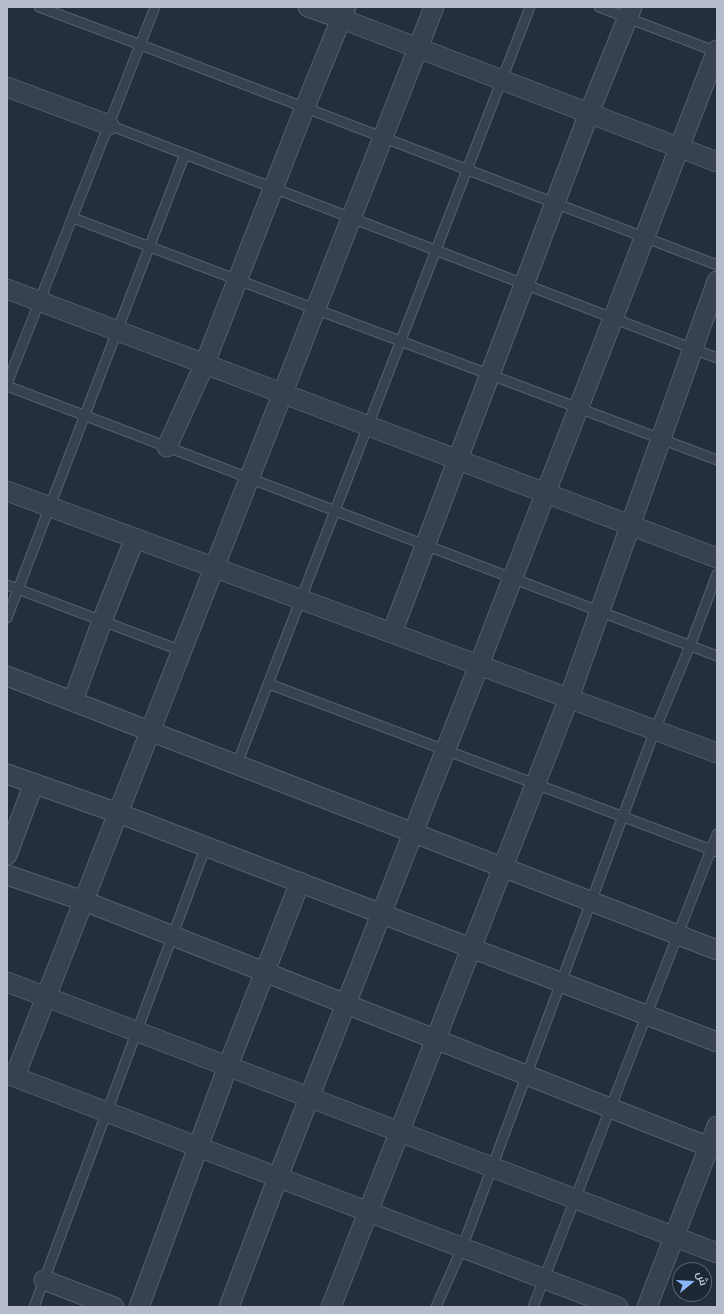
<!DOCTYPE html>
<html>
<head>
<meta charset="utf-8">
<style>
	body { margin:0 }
	#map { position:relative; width:724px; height:1314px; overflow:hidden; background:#242f3e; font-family:Arial,Cairo,sans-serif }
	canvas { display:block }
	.frame { position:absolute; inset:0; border:8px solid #b4bcc9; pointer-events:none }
	.north { position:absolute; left:672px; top:1262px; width:40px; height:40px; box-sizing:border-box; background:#1d2633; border:1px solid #59626f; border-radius:50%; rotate:72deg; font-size:11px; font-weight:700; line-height:16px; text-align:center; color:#b4bcc9 }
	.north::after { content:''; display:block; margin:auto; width:14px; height:18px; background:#8ab4f8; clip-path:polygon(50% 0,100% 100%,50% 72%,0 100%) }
</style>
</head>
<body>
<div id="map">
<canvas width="724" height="1314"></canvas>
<div class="frame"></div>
<div class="north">ش</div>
</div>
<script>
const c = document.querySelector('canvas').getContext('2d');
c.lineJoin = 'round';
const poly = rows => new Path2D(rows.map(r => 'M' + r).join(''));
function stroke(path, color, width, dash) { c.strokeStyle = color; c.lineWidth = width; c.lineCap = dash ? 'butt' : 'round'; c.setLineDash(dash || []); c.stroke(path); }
const lane = poly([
	[39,7,141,45,717,265],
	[599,7,717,52],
	[109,125,717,358],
	[73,218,717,460],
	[7,384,155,7],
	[7,386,717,656],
	[7,585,182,651],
	[7,618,185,154],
	[269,684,717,852],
	[237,764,530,7],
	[34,1307,206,846],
	[436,1307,462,1248,655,730,690,646,717,574],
	[533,1307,717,834]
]);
const street = poly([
	[308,7,342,19,717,162],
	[7,87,109,125],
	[7,289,717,558],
	[167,447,205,363,305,107,346,7],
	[7,491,717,753],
	[392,633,589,113,632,7],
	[7,676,717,950],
	[73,701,102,621,135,538],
	[7,774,118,813,717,1042],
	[7,855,34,783],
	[7,875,84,901,717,1150],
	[7,982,717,1253],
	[7,1074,618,1307],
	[15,1076,434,7],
	[44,1280,114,1307],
	[139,1307,228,1066,300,882],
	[229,1307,278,1177,479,665,717,50],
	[331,1307,569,698,717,281],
	[647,1307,717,1126]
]);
stroke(lane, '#565f6c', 11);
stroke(street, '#565f6c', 21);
stroke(lane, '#38414e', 9);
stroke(street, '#38414e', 19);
</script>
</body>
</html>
